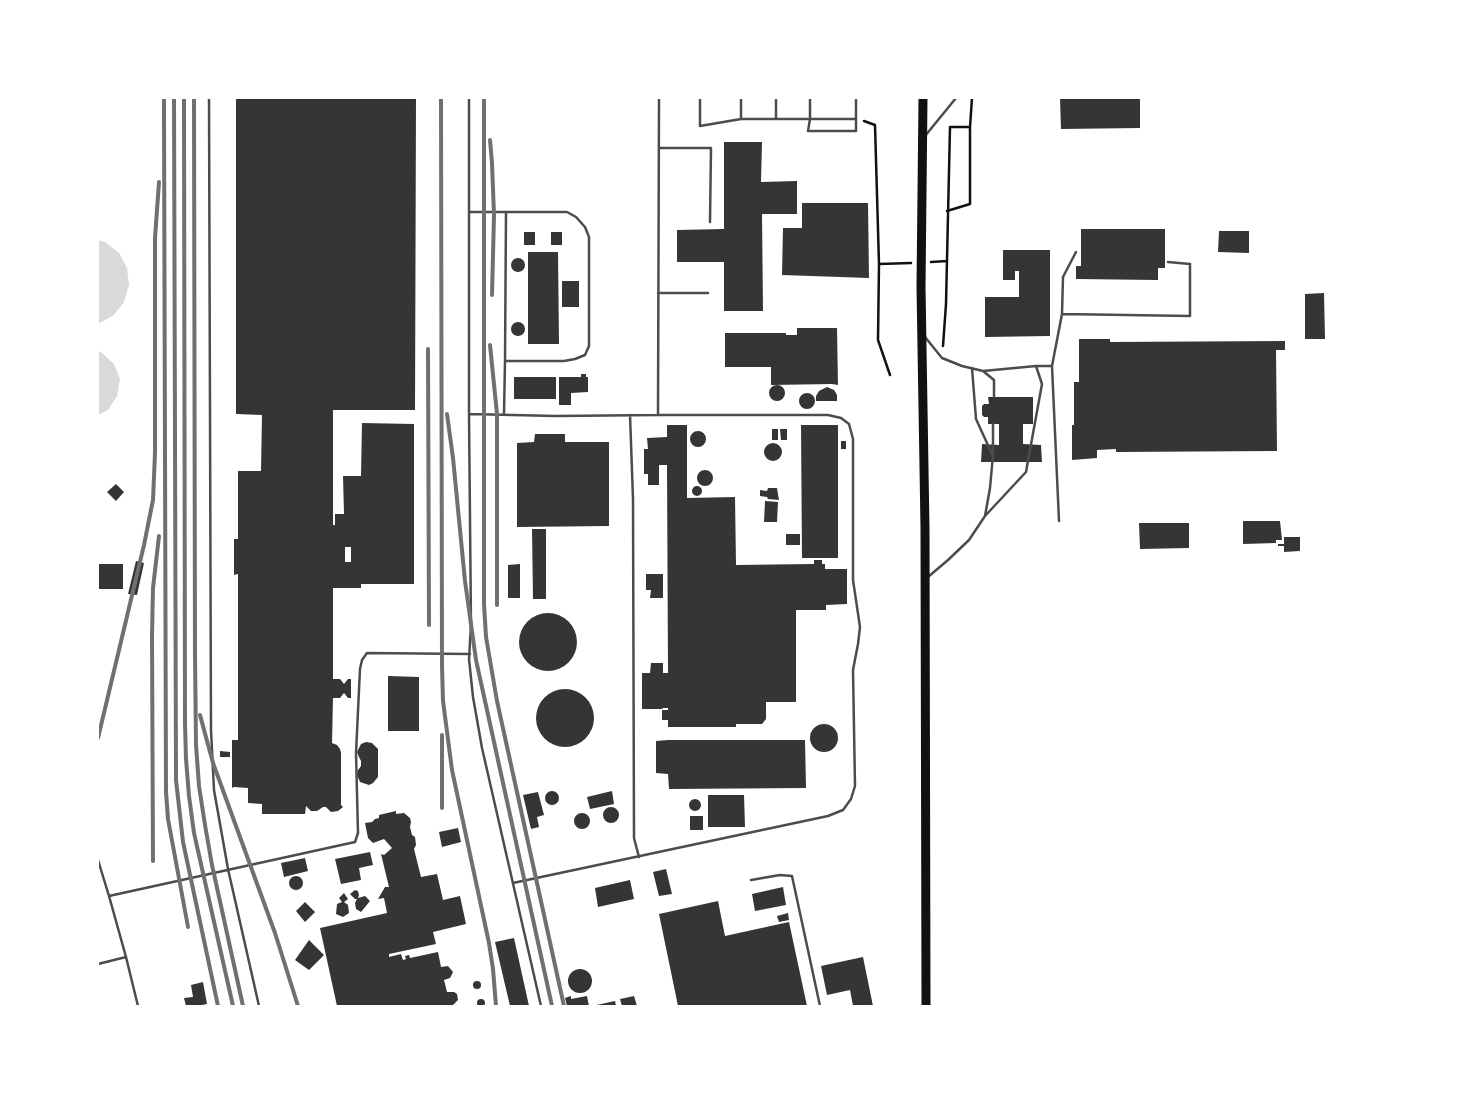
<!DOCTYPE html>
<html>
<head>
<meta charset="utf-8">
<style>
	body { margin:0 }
	#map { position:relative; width:1484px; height:1104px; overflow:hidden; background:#fff; font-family:"Fira Sans",sans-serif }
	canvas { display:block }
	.frame { position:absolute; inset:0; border:99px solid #fff; pointer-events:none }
</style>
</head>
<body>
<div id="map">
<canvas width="1484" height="1104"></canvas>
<div class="frame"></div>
</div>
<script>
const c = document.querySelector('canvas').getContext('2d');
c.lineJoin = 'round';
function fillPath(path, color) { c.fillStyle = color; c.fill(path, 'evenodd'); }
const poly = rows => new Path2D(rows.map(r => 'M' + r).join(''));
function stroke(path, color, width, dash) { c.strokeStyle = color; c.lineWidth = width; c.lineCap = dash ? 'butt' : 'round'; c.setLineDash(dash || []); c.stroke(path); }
const water = poly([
	[98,240,105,242,119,253,127,268,129,285,124,302,114,315,98,324],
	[98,351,101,352,114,364,120,379,117,396,108,410,98,415]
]);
const building = poly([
	[236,98,416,98,415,410,333,410,333,525,335,525,335,514,344,514,343,476,361,476,362,423,414,424,414,584,361,584,361,588,333,588,333,679,340,679,344,684,348,679,351,679,351,698,348,698,344,693,340,698,333,698,332,743,337,745,340,749,341,753,341,805,343,807,338,811,331,812,326,807,323,807,317,811,311,811,306,806,305,814,262,814,262,804,248,803,248,788,234,787,232,788,232,740,238,740,238,574,234,575,234,539,238,539,238,471,261,471,262,415,236,414],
	[345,547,351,547,351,562,345,562],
	[1060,98,1140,98,1140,128,1061,129],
	[724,142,762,142,761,182,797,181,797,214,762,214,763,311,724,311,724,262,677,262,677,230,724,229],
	[802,203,868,203,869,278,782,275,783,228,802,228],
	[1081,229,1165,229,1165,268,1158,268,1158,280,1076,279,1076,266,1081,266],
	[1219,231,1249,231,1249,253,1218,252],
	[524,232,535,232,535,245,524,245],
	[551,232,562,232,562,245,551,245],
	[1003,250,1050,250,1050,336,985,337,985,297,1019,297,1019,271,1015,271,1015,280,1003,280],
	[528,252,558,252,559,344,528,344],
	'511 265a7 7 0 1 1 14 0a7 7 0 1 1-14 0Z',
	[562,281,579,281,579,307,562,307],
	[1324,293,1325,339,1305,339,1305,294],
	'511 329a7 7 0 1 1 14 0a7 7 0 1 1-14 0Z',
	[797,328,837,328,838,385,832,384,771,385,771,367,725,367,725,333,786,333,786,335,797,335],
	[1079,339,1110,339,1110,342,1285,341,1285,350,1276,350,1277,451,1116,452,1116,449,1097,450,1097,458,1072,460,1072,425,1074,425,1074,382,1079,382],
	[581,374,586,374,586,377,588,377,588,392,571,393,571,405,559,405,559,377,581,377],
	[514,377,556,377,556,399,514,399],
	'769 393a8 8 0 1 1 16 0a8 8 0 1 1-16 0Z',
	[827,387,834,390,837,395,837,401,816,401,816,396,819,391],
	'799 401a8 8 0 1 1 16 0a8 8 0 1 1-16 0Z',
	[988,397,1033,397,1033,424,1023,424,1023,444,1041,445,1042,462,981,462,982,444,999,445,999,424,988,424,988,417,984,417,982,415,982,406,984,404,989,404],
	[667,425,687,425,687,498,735,497,736,565,812,564,814,564,814,560,822,560,822,564,825,564,825,569,847,569,847,604,826,605,826,610,796,610,796,702,766,702,766,719,762,724,736,724,736,727,668,727,668,720,662,720,662,710,668,710,668,708,663,708,662,709,642,709,642,673,650,673,651,663,663,663,663,673,668,673,667,465,659,465,659,485,648,485,648,474,644,474,644,449,648,449,647,438,667,437],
	[801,425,838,425,838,558,802,558],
	[772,429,778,429,778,440,772,440],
	[780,429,787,429,787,440,781,440],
	'690 439a8 8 0 1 1 16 0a8 8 0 1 1-16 0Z',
	[535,434,565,434,565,442,609,442,609,526,517,527,517,443,534,442],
	[841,441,846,441,846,449,841,449],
	'764 452a9 9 0 1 1 18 0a9 9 0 1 1-18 0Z',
	'697 478a8 8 0 1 1 16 0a8 8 0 1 1-16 0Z',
	[116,484,124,492,116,501,107,492],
	'692 491a5 5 0 1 1 10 0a5 5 0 1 1-10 0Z',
	[768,488,777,488,779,500,768,499,767,497,760,496,760,490,767,491],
	[765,501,778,502,777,522,764,522],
	[1243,521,1280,521,1282,540,1276,540,1276,543,1243,544],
	[1139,523,1189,523,1189,548,1140,549],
	[532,529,546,529,546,599,533,599],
	[786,534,800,534,800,545,786,545],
	[1284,537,1300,537,1300,551,1284,552,1284,546,1278,546,1278,544,1284,544],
	[136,561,144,563,137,595,128,594],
	[98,564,123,564,123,589,98,589],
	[520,564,520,598,508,598,508,565],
	[646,574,663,574,663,598,650,598,651,590,646,590],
	'519 642a29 29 0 1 1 58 0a29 29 0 1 1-58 0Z',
	[388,676,419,677,419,731,388,731],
	'536 718a29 29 0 1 1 58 0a29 29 0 1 1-58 0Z',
	'810 738a14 14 0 1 1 28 0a14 14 0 1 1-28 0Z',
	[668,740,805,740,806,788,669,789,668,774,656,773,656,741],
	[366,742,372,743,378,749,378,777,373,783,369,785,360,782,357,775,358,770,361,766,361,761,359,757,357,752,361,744],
	[220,751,230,752,230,757,220,757],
	[612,791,614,804,590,809,587,797],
	'545 798a7 7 0 1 1 14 0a7 7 0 1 1-14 0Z',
	[538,792,544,815,537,817,539,827,531,829,523,795],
	[708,795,744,795,745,827,708,827],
	'689 805a6 6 0 1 1 12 0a6 6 0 1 1-12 0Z',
	'603 815a8 8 0 1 1 16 0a8 8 0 1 1-16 0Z',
	[396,811,396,814,404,813,410,818,411,822,410,827,412,835,415,837,416,845,414,849,421,877,437,874,443,900,460,896,466,924,433,932,436,944,389,954,389,957,401,954,403,960,406,959,405,956,409,955,410,958,438,952,441,967,448,966,453,972,450,978,444,980,447,992,454,992,457,994,458,1000,453,1005,450,1005,450,1006,337,1006,320,928,387,913,384,898,378,899,385,887,389,887,381,854,384,855,392,848,384,839,373,843,368,838,365,823,372,822,375,819,379,818,379,815],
	'574 821a8 8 0 1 1 16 0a8 8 0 1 1-16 0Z',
	[690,816,703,816,703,830,690,830],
	[458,828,461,842,442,847,439,832],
	[370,852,373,865,359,868,361,880,341,884,335,859],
	[305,858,308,871,284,877,281,863],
	[666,869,672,894,659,896,653,872],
	'289 883a7 7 0 1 1 14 0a7 7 0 1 1-14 0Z',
	[630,880,634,899,598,907,595,888],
	[783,887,786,905,755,911,752,894],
	[355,890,358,891,359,895,358,898,365,896,370,901,361,912,356,909,355,903,357,899,355,899,350,894],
	[344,893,348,899,344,902,348,905,349,913,343,917,336,914,337,904,342,902,339,898],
	[718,901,725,936,789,922,807,1006,678,1006,659,914],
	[305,902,315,912,305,922,296,911],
	[788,913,789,920,779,922,777,916],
	[514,938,529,1006,510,1006,495,942],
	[309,940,324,955,309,970,295,960],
	[863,957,873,1006,853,1006,850,990,827,995,821,966],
	'568 981a12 12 0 1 1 24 0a12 12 0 1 1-24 0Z',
	'473 985a4 4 0 1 1 8 0a4 4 0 1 1-8 0Z',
	[203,982,207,1004,197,1006,186,1006,184,998,193,997,191,985],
	[571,996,571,999,587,996,589,1006,567,1006,565,998],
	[634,996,637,1006,622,1006,620,999],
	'477 1003a4 4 0 1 1 8 0a4 4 0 1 1-8 0Z',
	[615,1001,616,1006,592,1006]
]);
const path = poly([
	[864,121,875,125,879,264],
	[947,211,970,204,970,127,972,98],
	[931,262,947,261],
	[943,346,946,304,950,127,970,127],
	[890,375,878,340,879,264,911,263]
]);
const service = poly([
	[209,98,211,730,214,790,228,869,259,1006],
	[469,98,469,414,471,625,469,659,473,697,482,748,541,1006],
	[700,98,700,126,741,119],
	[741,98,741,119,810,119,808,131,856,131,856,98],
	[810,98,810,119,856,119],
	[776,119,776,98],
	[925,136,956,98],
	[659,148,711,148,710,222],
	[469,212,567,212,576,217,585,227,589,237,589,346,585,355,575,359,564,361,505,361,504,414],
	[658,293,708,293],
	[1062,314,1063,277,1076,252],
	[925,337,942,358,962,366,983,371,994,380,994,397],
	[505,361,506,212],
	[1037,366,1052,366,1059,521],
	[1052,366,1062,314,1190,316,1190,264,1168,262],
	[972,368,976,419,992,454],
	[983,371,1036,366,1042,384,1026,472,985,516],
	[469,414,556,416,658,415,659,98],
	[630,415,633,499,634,838,639,857],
	[928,577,948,560,969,540,985,516,990,488,993,455,993,424],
	[98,860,109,896,126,957,138,1006],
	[751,880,780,875,792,876,820,1006],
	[513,883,828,816,843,810,851,799,855,786,853,670,858,644,860,627,853,580,853,439,849,424,841,418,828,415,658,415],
	[109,896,355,842,358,833,356,753,360,669,362,660,367,653,470,654],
	[98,964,126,957]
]);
const primary = poly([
	[923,98,921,287,925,528,926,1006]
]);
const rail = poly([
	[174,98,176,780,183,842,218,1006],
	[184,98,185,723,186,759,189,796,194,833,233,1006],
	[194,98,195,654,196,745,199,786,205,825,212,865,243,1006],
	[441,98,442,666,443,701,452,770,489,943,493,969,496,1006],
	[484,98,484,604,486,637,497,701,564,1006],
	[164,114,166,792,168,819,188,927],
	[164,120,164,98],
	[490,140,492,163,494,215,492,295],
	[490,345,497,414,497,605],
	[428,349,429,625],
	[447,414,453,458,465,581,476,660,552,1006],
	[200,715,213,763,275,933,298,1006],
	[442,735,442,808],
	[98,738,144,545,153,500,155,453,155,238,159,182],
	[153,861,152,635,153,588,159,536]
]);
fillPath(water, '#d9d9d9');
fillPath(building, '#353535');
stroke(path, '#111', 2.5);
stroke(service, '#4c4c4c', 2.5);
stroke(primary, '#111', 9);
stroke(rail, '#707070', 4);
</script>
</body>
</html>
